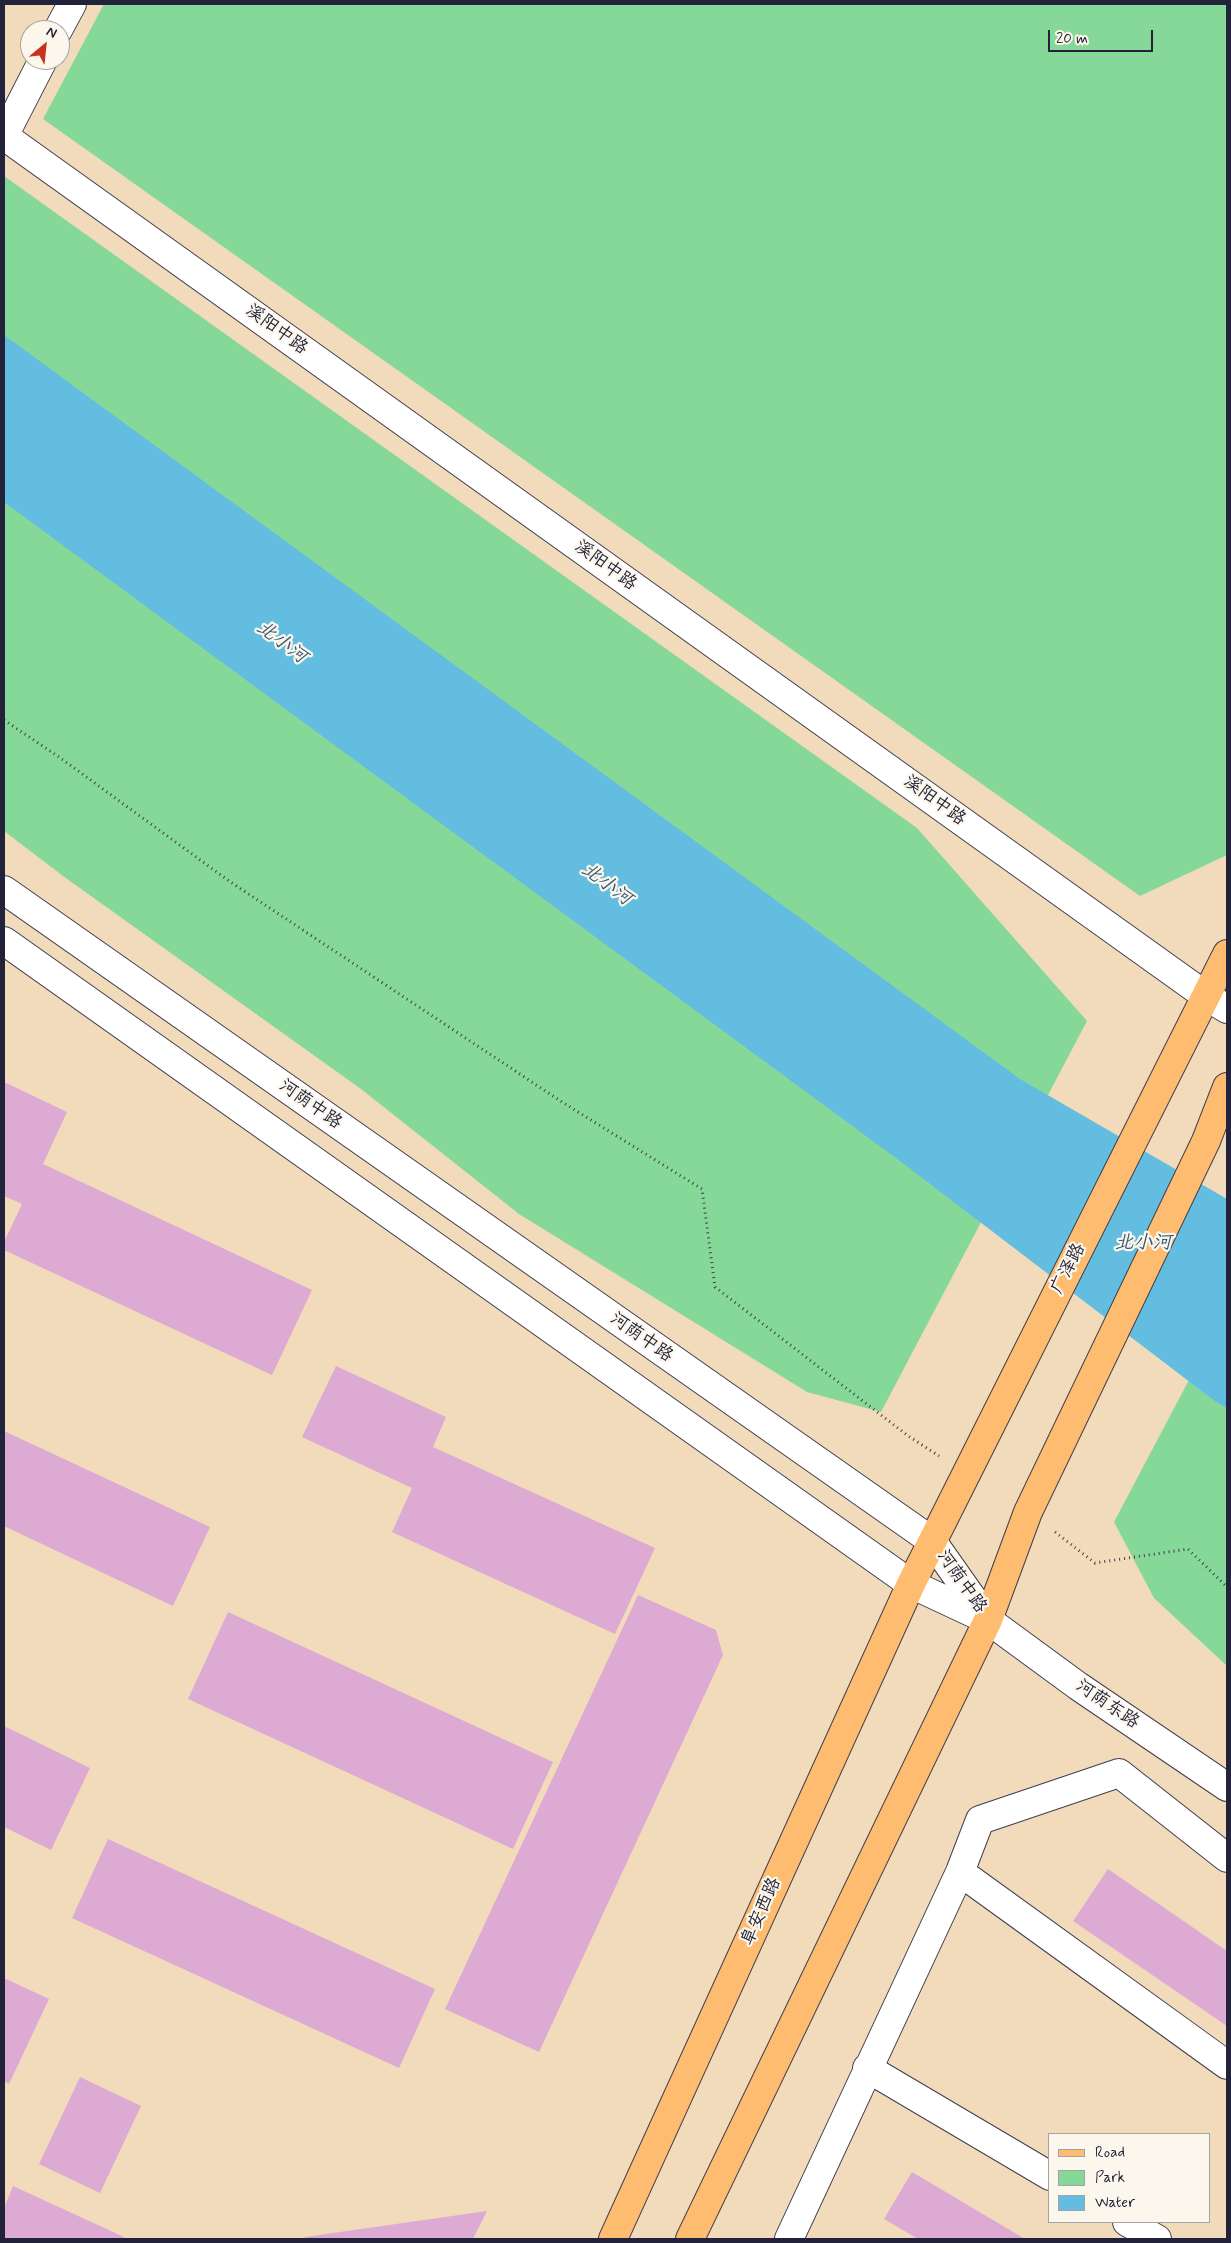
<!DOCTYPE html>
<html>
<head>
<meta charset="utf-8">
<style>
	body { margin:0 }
	#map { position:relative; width:1231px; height:2243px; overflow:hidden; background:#f1dbbb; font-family:Mynerve,sans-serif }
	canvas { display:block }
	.frame { position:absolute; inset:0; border:5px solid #22223b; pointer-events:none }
	.legend { position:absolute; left:1048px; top:2133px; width:162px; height:90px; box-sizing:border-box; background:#fbf7ec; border:1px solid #a4a2a5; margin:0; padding:6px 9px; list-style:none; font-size:15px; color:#22223b }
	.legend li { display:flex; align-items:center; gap:10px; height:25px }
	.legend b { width:25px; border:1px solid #a4a2a5 }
	.north { position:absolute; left:20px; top:20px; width:50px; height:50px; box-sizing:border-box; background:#fbf7ec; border:1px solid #a4a2a5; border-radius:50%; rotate:28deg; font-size:14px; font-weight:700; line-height:20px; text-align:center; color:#22223b }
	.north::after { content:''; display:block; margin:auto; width:18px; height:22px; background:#c8321e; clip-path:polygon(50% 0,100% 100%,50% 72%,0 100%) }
	.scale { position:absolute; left:1048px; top:30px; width:105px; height:22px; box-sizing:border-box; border:2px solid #22223b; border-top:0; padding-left:6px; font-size:15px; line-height:18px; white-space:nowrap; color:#22223b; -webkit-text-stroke:4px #fbf7ec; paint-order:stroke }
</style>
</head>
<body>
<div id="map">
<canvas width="1231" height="2243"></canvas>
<div class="frame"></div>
<ul class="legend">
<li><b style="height:6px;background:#fdbc6f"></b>Road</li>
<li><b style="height:14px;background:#86d899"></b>Park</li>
<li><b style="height:14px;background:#63bde0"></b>Water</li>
</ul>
<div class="north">N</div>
<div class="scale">20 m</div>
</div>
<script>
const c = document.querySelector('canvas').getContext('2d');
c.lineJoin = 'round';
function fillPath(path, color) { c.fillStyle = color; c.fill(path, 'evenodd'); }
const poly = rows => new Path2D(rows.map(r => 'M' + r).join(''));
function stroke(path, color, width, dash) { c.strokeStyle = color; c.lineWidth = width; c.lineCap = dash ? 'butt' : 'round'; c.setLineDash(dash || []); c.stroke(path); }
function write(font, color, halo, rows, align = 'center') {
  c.font = font + ' Mynerve,"LXGW WenKai TC",sans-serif'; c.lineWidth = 4.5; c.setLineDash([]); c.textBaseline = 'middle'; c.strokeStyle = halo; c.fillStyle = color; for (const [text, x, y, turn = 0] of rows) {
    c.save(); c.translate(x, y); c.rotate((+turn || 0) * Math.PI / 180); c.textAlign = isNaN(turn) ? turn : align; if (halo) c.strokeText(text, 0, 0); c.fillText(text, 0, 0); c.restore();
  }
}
const green = poly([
	[104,4,1227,4,1227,855,1140,896,43,119],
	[4,176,917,828,1087,1021,881,1412,807,1392,519,1214,361,1089,63,876,4,831],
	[1227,1308,1227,1666,1154,1598,1114,1522]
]);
const water = poly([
	[4,335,1020,1079,1227,1199,1227,1408,1216,1402,900,1161,4,502]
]);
const building = poly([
	[4,1082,67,1112,43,1164,312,1290,272,1375,4,1250,4,1242,22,1204,4,1196],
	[336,1366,446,1417,433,1447,655,1548,615,1634,392,1532,412,1488,302,1437],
	[4,1431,210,1527,173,1606,4,1526],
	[638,1595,716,1630,723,1655,539,2052,445,2009],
	[228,1612,553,1762,513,1849,188,1699],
	[4,1726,90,1768,51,1850,4,1827],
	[108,1839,435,1989,399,2068,72,1918],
	[1108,1869,1227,1951,1227,2026,1073,1921],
	[4,1978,49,1999,9,2084,4,2081],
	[80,2077,141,2106,100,2193,39,2164],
	[912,2172,1025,2239,918,2239,884,2219],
	[13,2186,124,2237,123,2239,4,2239,4,2208],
	[487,2211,473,2239,304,2239,305,2237]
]);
const path = poly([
	[4,720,59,757,229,881,562,1102,702,1189,715,1287,907,1435,939,1456],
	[1055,1532,1095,1563,1188,1549,1227,1587]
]);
const minor = poly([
	[58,30,72,4],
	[4,136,1206,996,1227,1009],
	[4,136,43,60],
	[4,890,932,1541,987,1619],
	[4,941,911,1584,988,1620,1078,1686,1227,1787],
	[960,1872,1227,2065],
	[867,2068,1050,2176],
	[1127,2222,1157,2239],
	[789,2239,960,1872,980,1820,1119,1773,1227,1858]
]);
const major = poly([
	[613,2239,911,1584,1227,954],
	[690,2239,988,1620,1028,1512,1206,1141,1227,1087]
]);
const streetNames = [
	["溪阳中路",276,330,36],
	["溪阳中路",605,566,36],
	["溪阳中路",934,801,36],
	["河荫中路",310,1105,35],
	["广泽路",1069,1269,-63],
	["河荫中路",641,1338,35],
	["河荫中路",961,1582,55],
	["河荫东路",1107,1705,34],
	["阜安西路",762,1912,-66]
];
const waterNames = [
	["北小河",281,643,37],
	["北小河",606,885,37],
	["北小河",1143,1244]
];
fillPath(green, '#86d899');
fillPath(water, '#63bde0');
fillPath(building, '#ddaad4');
stroke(minor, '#413e4e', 30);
stroke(major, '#413e4e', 30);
stroke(path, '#413e4e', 3, [1, 4]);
stroke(minor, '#fff', 28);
stroke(major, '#fdbc6f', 28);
write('18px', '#22223b', '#fbf7ec', streetNames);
write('italic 19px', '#395875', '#fbf7ec', waterNames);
</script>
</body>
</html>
